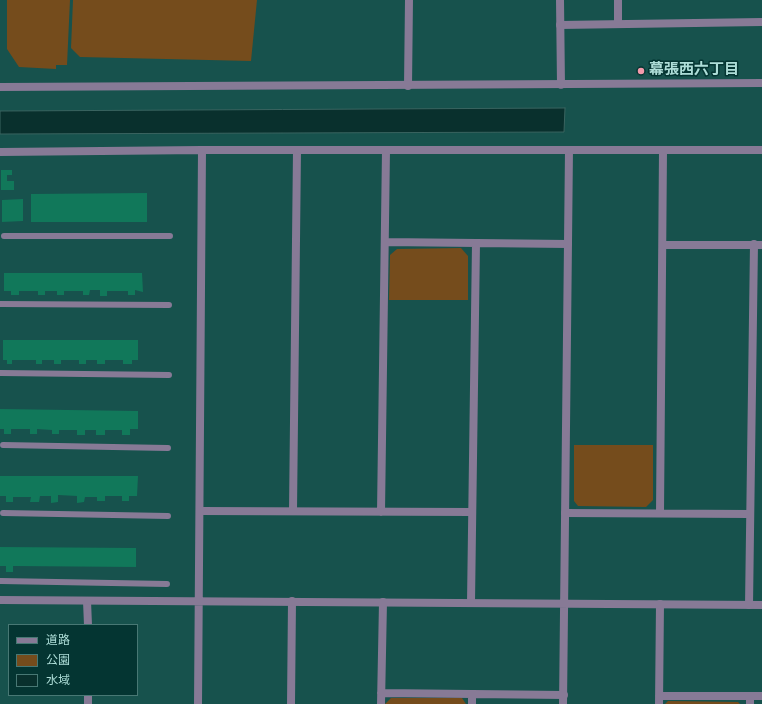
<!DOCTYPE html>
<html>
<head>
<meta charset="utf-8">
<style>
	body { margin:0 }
	#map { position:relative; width:762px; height:704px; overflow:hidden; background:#17524d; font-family:Spectral,"Noto Sans JP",serif }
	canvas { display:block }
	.legend { position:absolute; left:8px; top:624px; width:130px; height:72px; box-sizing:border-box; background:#043532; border:1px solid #487874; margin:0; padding:5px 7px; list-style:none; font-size:12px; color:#adddd7 }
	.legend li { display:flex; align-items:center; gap:8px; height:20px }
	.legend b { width:20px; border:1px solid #487874 }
</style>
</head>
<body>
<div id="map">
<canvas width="762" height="704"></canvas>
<ul class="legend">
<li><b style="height:5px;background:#877a96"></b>道路</li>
<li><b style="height:11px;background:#754c1c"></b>公園</li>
<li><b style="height:11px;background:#09302d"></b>水域</li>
</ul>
</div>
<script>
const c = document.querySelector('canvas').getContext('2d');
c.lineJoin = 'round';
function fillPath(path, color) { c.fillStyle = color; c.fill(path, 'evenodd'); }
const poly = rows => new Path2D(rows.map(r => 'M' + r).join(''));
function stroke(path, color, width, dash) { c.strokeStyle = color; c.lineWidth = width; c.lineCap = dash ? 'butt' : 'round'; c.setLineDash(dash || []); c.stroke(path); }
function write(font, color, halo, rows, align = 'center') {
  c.font = font + ' Spectral,"Noto Sans JP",serif'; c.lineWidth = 3; c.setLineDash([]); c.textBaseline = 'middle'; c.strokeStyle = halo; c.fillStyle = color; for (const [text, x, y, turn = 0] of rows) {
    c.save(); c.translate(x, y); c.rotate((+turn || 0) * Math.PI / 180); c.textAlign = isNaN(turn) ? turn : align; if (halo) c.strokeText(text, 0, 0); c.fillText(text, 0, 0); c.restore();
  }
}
const green = poly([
	[7,0,70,0,67,65,56,65,56,69,19,67,7,49],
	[73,0,257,0,251,61,80,57,71,48],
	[461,248,468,256,468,300,389,300,390,255,397,249],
	[574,445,653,445,653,500,646,507,578,506,574,501],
	[391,698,462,698,466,704,385,704],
	[668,701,738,702,740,704,665,704]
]);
const water = poly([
	[565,108,564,132,0,134,0,111,565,108]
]);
const building = poly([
	[1,170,12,170,12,175,7,175,7,181,14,181,14,190,1,190],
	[147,193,147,222,31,222,31,194],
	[23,199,23,221,2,222,2,200],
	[4,273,142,273,143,292,135,290,135,295,128,295,128,291,107,291,107,296,100,296,100,290,90,290,89,295,83,295,83,291,64,291,64,295,57,295,57,291,45,291,45,295,38,295,38,291,19,291,19,295,11,295,11,291,4,291],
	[3,340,138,340,138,360,132,360,132,364,123,364,123,360,105,360,105,364,97,364,97,360,86,360,86,364,79,364,79,360,61,360,61,364,54,364,54,360,42,360,42,364,36,364,36,360,12,360,12,364,7,364,7,360,3,360],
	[0,409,138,411,138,429,130,429,130,435,122,435,122,430,105,430,105,435,96,435,96,430,85,430,85,435,77,435,77,430,59,430,59,434,52,434,52,430,37,429,37,434,30,434,30,429,11,429,11,434,4,434,4,429,0,429],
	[0,476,138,476,137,496,129,496,129,501,122,501,122,496,105,496,105,501,97,501,97,497,85,497,84,502,77,503,77,496,58,495,58,502,51,503,51,496,40,496,39,502,30,502,31,497,13,497,13,502,6,502,6,496,0,496],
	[0,547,136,548,136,567,13,566,13,572,6,572,6,566,0,566]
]);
const service = poly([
	[4,236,170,236],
	[1,304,169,305],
	[1,373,169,375],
	[3,445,168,448],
	[3,513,168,516],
	[1,581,167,584]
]);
const minor = poly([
	[618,0,618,24],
	[560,25,762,22],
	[408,86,409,0],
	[385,242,568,244],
	[663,245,762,245],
	[200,511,472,512],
	[293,511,297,150],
	[381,512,386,150],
	[565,513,750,514],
	[660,513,663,151],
	[87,601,88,625],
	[471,602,476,243],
	[749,605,754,244],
	[381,693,564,695],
	[88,695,88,704],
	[659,696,762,696],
	[291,704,292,601],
	[381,704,383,602],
	[472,704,472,694],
	[659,704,660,604],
	[750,704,750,696]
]);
const tertiary = poly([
	[560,0,561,85],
	[0,87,762,83],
	[0,152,202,150,762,150],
	[0,600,762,605],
	[198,704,202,150],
	[563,704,569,150]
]);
const markers = [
	[641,71,4,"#f39aab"]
];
const poiNames = [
	["幕張西六丁目",649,71]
];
fillPath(green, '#754c1c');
fillPath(water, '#09302d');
stroke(water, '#3a6460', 1);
fillPath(building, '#11785a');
stroke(service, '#877a96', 6);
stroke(minor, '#877a96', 8);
stroke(tertiary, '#877a96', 8);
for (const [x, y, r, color] of markers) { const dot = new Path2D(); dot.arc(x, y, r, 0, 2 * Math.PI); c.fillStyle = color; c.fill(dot); stroke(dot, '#043532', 1.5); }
write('bold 15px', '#adddd7', '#043532', poiNames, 'left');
</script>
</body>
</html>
